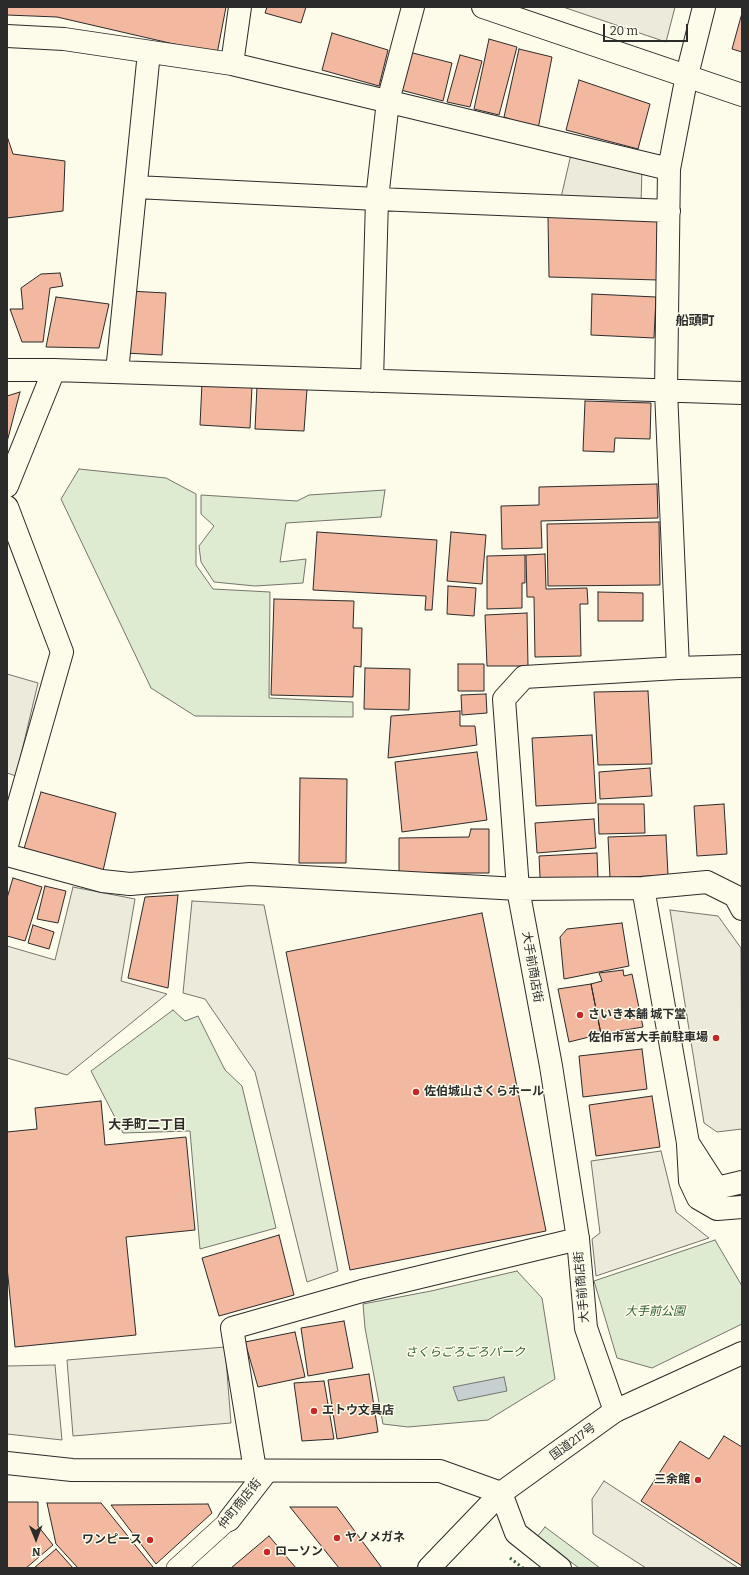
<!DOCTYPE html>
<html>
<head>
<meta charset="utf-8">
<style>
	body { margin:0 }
	#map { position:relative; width:749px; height:1575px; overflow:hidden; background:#fdfbea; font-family:Bitter,serif }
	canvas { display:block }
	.frame { position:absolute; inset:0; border:8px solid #2b2b2b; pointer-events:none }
	.north { position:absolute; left:16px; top:1519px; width:40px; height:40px; -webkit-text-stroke:3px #fdfbea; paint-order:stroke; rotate:179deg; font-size:11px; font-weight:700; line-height:16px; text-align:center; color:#2b2b2b }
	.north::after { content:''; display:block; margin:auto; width:14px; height:18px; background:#2b2b2b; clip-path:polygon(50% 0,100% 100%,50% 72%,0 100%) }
	.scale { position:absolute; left:603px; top:24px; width:85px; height:18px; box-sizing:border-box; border:2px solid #2b2b2b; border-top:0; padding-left:5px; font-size:12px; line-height:14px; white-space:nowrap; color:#2b2b2b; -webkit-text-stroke:3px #fdfbea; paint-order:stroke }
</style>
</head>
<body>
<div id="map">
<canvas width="749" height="1575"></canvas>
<div class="frame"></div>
<div class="north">N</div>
<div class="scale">20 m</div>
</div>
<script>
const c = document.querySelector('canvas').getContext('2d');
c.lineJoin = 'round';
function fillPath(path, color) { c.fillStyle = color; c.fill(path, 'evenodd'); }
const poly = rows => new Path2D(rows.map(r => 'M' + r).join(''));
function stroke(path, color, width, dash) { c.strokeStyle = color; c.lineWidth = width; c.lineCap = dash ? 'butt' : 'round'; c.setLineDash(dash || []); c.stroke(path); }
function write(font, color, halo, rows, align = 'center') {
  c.font = font + ' Bitter,"Noto Sans JP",serif'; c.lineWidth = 3; c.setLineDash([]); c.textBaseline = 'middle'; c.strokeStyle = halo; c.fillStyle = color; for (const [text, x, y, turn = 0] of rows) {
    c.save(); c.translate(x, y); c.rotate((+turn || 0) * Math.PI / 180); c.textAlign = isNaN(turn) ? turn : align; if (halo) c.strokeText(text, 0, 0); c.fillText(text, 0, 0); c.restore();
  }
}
const green = poly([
	[79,469,166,478,196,494,196,565,213,589,270,592,269,698,353,702,353,717,195,716,151,688,61,499,79,469],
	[385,490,381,517,286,523,280,562,306,559,303,583,255,586,214,582,201,562,199,546,214,526,201,514,201,495,297,501,309,495,385,490],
	[173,1010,185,1021,198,1016,225,1070,242,1086,276,1228,200,1249,190,1131,123,1133,91,1071,173,1010],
	[715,1240,742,1286,742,1324,652,1368,617,1358,594,1281,715,1240],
	[517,1271,542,1298,555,1379,488,1420,408,1427,383,1424,365,1328,363,1304,431,1291,517,1271],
	[545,1527,600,1568,579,1568,537,1537,545,1527]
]);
const parking = poly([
	[563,7,675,7,666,42,563,7],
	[572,150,642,167,641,205,560,202,572,150],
	[7,674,38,683,16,776,7,773,7,674],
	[73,887,135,899,121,981,167,994,67,1075,7,1058,7,946,55,960,73,887],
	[192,901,264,905,338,1271,307,1282,255,1072,205,999,183,993,192,901],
	[670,910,718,916,741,948,742,1129,717,1132,704,1123,670,910],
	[661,1151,676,1212,709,1238,596,1276,592,1239,600,1233,591,1161,661,1151],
	[225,1347,231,1423,73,1436,67,1360,225,1347],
	[55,1365,62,1440,7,1434,7,1366,55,1365],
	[604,1481,737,1567,737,1568,646,1568,593,1534,592,1499,604,1481]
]);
const water = poly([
	[504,1377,507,1391,458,1401,453,1387,504,1377]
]);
const building = poly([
	[7,7,226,7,217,54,57,17,7,15,7,7],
	[267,7,306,7,301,23,265,13,267,7],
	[742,13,742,52,732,49,742,13],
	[332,33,388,50,379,86,322,70,332,33],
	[489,39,517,47,499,115,474,109,489,39],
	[519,49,552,57,538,129,504,117,519,49],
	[405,51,452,63,443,101,397,89,405,51],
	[460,55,482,61,470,107,447,102,460,55],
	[579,80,650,104,638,149,566,130,579,80],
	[7,136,13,154,65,161,63,211,7,218,7,136],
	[548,217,661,220,658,280,549,277,548,217],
	[60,273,63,286,50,288,43,342,22,342,10,309,23,309,21,288,41,274,60,273],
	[129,291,166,293,162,355,125,353,129,291],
	[592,294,656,297,654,338,591,335,592,294],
	[56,297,109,304,99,348,46,347,56,297],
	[202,383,252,386,250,428,200,425,202,383],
	[257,386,307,389,304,431,255,429,257,386],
	[20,392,7,442,7,396,20,392],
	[585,401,651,403,650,439,615,438,614,452,583,451,585,401],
	[657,484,658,518,541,521,542,548,502,549,501,506,539,505,539,487,657,484],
	[659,522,660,585,548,586,547,524,659,522],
	[317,532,437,540,432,610,425,610,426,596,313,590,317,532],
	[451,532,486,535,482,584,447,581,451,532],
	[545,554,546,589,587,588,588,604,580,604,581,656,535,657,534,597,527,597,526,555,545,554],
	[525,555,525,583,522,583,522,608,487,609,487,556,525,555],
	[448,586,476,588,474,616,447,614,448,586],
	[598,592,643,593,643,621,598,621,598,592],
	[274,599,354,601,353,628,362,628,361,667,354,666,353,697,271,695,274,599],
	[527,613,528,666,487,666,485,615,527,613],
	[458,664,484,664,484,691,458,691,458,664],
	[365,668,410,669,409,710,364,709,365,668],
	[648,691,652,764,598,765,594,692,648,691],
	[486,694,487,713,462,715,461,695,486,694],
	[460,711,460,726,475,726,477,745,388,758,391,716,460,711],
	[592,735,596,803,536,806,532,738,592,735],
	[477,752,487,820,402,832,395,762,477,752],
	[650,768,652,796,600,799,599,772,650,768],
	[300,778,347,779,346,863,299,863,300,778],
	[41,792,116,813,103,871,23,852,41,792],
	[598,804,644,804,645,833,599,834,598,804],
	[724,804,727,854,697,856,694,806,724,804],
	[594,819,596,848,537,853,535,823,594,819],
	[471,829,489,829,489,873,399,873,399,838,469,837,471,829],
	[666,835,668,875,610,878,608,837,666,835],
	[597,853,598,879,549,882,540,877,539,856,597,853],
	[13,878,42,887,25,941,7,936,7,898,13,878],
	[45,886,66,891,58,923,37,919,45,886],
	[178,895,168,988,128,978,145,897,178,895],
	[482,913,546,1231,350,1270,286,952,482,913],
	[622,923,629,966,564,979,560,937,567,929,622,923],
	[33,925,54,932,49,949,28,943,33,925],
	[623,970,624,976,632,974,643,1027,601,1034,591,984,602,981,599,973,623,970],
	[591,984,601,1034,569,1042,558,989,591,984],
	[642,1049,647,1089,583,1097,579,1056,642,1049],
	[652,1096,660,1147,596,1156,589,1105,652,1096],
	[101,1101,105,1145,186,1137,195,1230,126,1237,136,1335,15,1347,7,1267,7,1132,37,1129,35,1108,101,1101],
	[279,1235,294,1295,219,1316,202,1258,279,1235],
	[344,1321,353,1368,308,1376,301,1328,344,1321],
	[295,1332,305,1377,258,1387,245,1342,295,1332],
	[369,1374,378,1432,337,1439,328,1380,369,1374],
	[324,1381,334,1439,302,1441,294,1383,324,1381],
	[724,1436,742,1447,742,1566,641,1501,680,1441,709,1459,724,1436],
	[7,1502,38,1502,38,1526,53,1545,26,1568,7,1568,7,1502],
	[47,1503,101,1503,153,1567,152,1568,78,1568,56,1544,47,1503],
	[208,1504,212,1513,156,1564,111,1505,208,1504],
	[290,1507,337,1507,382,1568,339,1568,290,1507],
	[269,1536,296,1568,231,1568,269,1536],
	[56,1549,73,1568,34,1568,56,1549]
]);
const pedestrian = poly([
	[176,1568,229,1520]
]);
const minor = poly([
	[7,36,64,39,232,64,669,169],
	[232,64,240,7],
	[136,187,377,199,669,211],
	[7,370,54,370,742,393],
	[117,372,149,52],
	[372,381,377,199,388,101,413,7],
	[7,486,54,370],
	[7,507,62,652,7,845],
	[678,668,666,391,669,169,687,75],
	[7,855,102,881,130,884],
	[643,888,688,1143,717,1188,742,1182],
	[518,889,643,888,707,882,735,896,742,909],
	[688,1144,690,1181,698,1198,717,1209,742,1207],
	[255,1470,232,1328,362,1291,578,1239,551,1066,518,889,504,699,524,677,678,668,742,666],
	[229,1520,267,1471]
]);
const tertiary = poly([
	[483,7,742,95],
	[687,75,704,7],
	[130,884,250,874,518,889],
	[578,1239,586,1328,615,1411],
	[7,1463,72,1470,440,1471,501,1493,516,1533,560,1568]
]);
const trunk = poly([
	[429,1568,501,1493,615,1411,742,1353]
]);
const hedge = poly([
	[510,1558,523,1568]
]);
const markers = [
	[580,1015,4,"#c62828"],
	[716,1038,4,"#c62828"],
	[416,1092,4,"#c62828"],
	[314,1411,4,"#c62828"],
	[698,1480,4,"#c62828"],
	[337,1538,4,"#c62828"],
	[150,1540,4,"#c62828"],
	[267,1552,4,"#c62828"]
];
const streetNames = [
	["大手前商店街",532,967,80],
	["大手前商店街",582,1287,-95],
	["国道217号",573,1442,-36],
	["仲町商店街",240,1504,-51]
];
const poiNames = [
	["さいき本舗 城下堂",588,1015],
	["佐伯市営大手前駐車場",708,1038,"right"],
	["佐伯城山さくらホール",424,1092],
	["エトウ文具店",322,1411],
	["三余館",690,1480,"right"],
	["ヤノメガネ",345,1538],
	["ワンピース",142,1540,"right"],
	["ローソン",275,1552]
];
const parkNames = [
	["大手前公園",655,1312],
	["さくらごろごろパーク",465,1353]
];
const neighbourhoodNames = [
	["船頭町",695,321],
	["大手町二丁目",147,1125]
];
fillPath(green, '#deebd1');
stroke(green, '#74746e', 1);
fillPath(parking, '#eceadb');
stroke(parking, '#74746e', 1);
fillPath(water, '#c7d0d0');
stroke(water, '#74746e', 1);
fillPath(building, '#f2b8a0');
stroke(building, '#2b2b2b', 1);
stroke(pedestrian, '#2b2b2b', 20);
stroke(minor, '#2b2b2b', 24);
stroke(tertiary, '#2b2b2b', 24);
stroke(trunk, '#2b2b2b', 24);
stroke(pedestrian, '#fdfbea', 19);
stroke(minor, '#fdfbea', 22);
stroke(tertiary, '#fdfbea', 22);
stroke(trunk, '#fdfbea', 22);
stroke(hedge, '#34623c', 3, [2, 3]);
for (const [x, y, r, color] of markers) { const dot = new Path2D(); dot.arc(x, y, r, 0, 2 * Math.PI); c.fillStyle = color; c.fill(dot); stroke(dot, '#fdfbea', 1.5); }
write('12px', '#2b2b2b', '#fdfbea', streetNames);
write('bold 12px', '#2b2b2b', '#fdfbea', poiNames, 'left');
write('italic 12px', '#34623c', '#fdfbea', parkNames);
write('bold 13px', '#2b2b2b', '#fdfbea', neighbourhoodNames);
</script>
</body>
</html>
